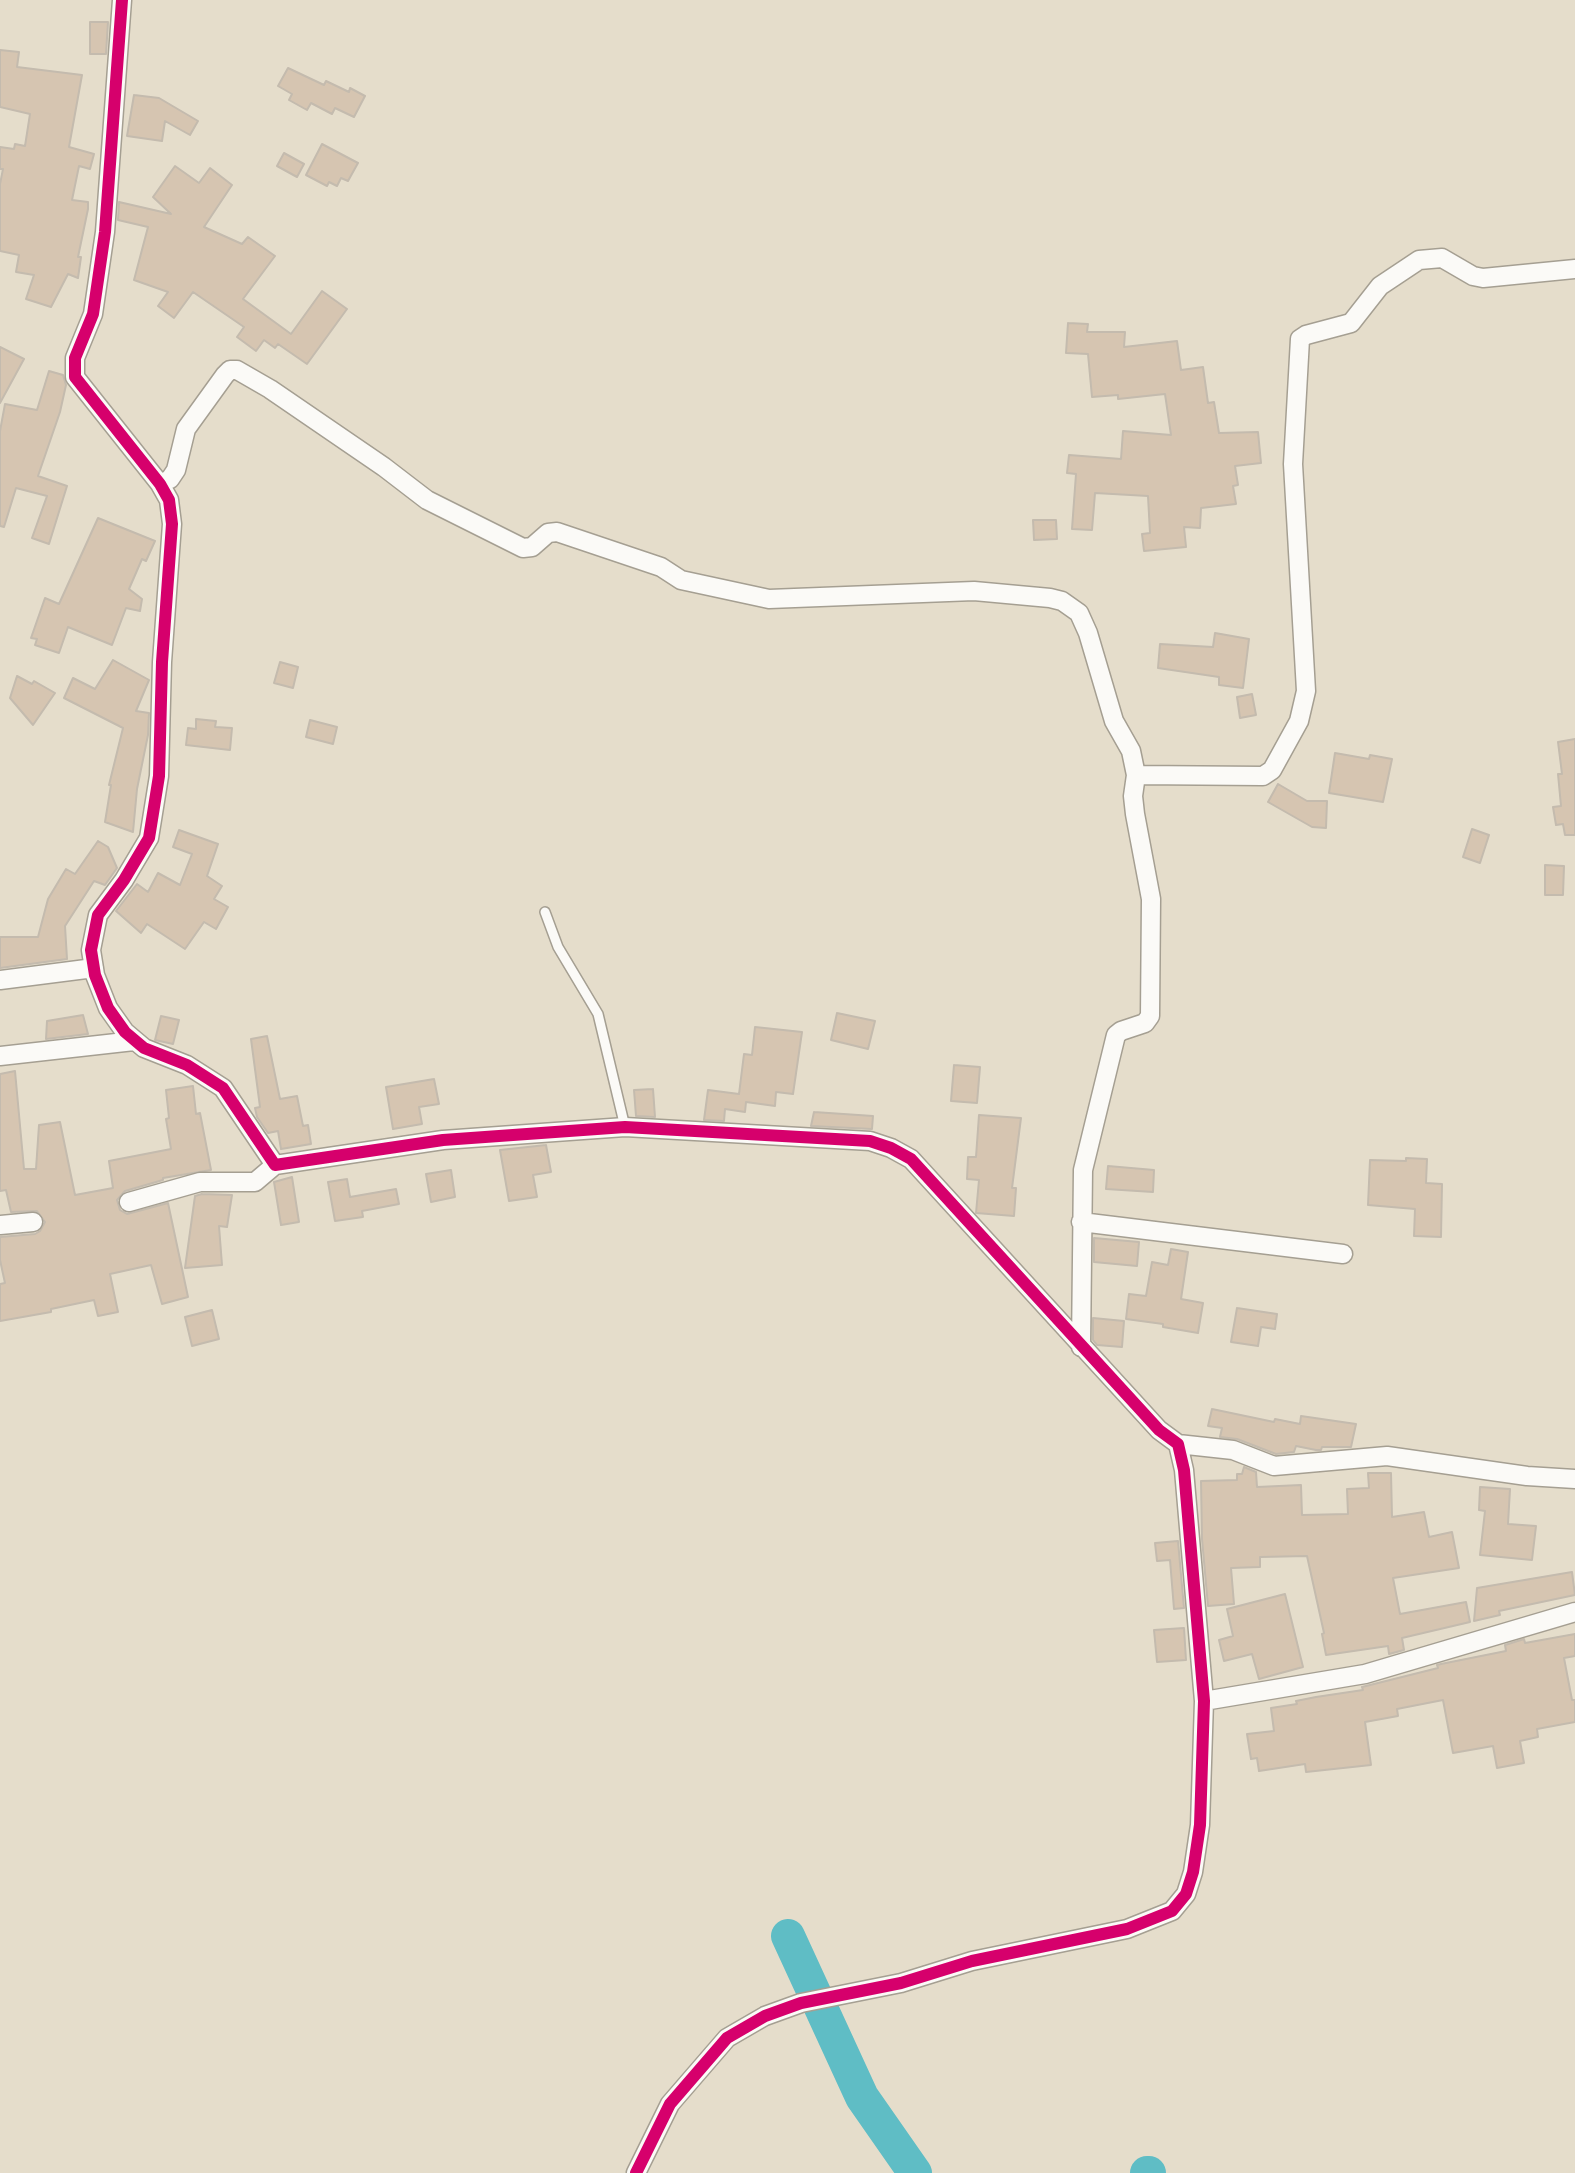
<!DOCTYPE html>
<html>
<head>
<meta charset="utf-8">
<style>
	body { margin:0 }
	canvas { display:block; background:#e5ddcb }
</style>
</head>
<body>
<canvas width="1575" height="2173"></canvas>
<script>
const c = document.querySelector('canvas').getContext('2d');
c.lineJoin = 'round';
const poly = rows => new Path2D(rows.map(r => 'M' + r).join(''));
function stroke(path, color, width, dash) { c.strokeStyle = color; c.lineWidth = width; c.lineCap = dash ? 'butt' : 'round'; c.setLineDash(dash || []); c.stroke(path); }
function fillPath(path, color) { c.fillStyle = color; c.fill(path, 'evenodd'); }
const river = poly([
	[788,1936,862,2097,915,2173],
	[1147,2173,1149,2173]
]);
const building = poly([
	[90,22,108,22,106,54,90,54,90,22],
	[0,50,19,52,17,67,82,75,69,147,94,154,90,169,79,166,72,200,88,202,88,209,78,257,81,257,78,278,68,274,51,307,26,299,34,275,16,272,19,255,0,251,0,184,3,169,0,169,0,147,14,149,15,144,25,146,30,114,0,107,0,50],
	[288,68,324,85,326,81,349,92,350,88,365,96,354,117,335,108,332,114,311,103,307,110,289,100,292,94,278,86,288,68],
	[134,95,159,98,198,121,190,135,165,121,162,141,127,136,134,95],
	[322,144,358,163,348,181,341,178,337,186,329,182,327,186,306,175,322,144],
	[284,153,304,164,297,177,277,166,284,153],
	[175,166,199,183,210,168,232,185,204,227,242,244,248,237,275,256,243,299,291,334,322,291,347,309,307,364,278,344,275,348,264,340,256,351,237,337,244,327,193,292,174,318,158,306,168,292,134,280,148,227,118,220,119,202,171,214,153,197,175,166],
	[1068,323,1088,324,1087,332,1125,332,1124,347,1177,341,1181,370,1203,367,1208,403,1214,402,1219,433,1258,432,1261,463,1235,466,1238,485,1233,486,1236,504,1201,508,1200,528,1184,527,1186,547,1144,551,1142,534,1150,533,1148,496,1095,493,1092,530,1072,529,1076,474,1067,473,1069,455,1121,459,1123,431,1171,435,1165,394,1118,399,1118,395,1092,397,1088,354,1066,353,1068,323],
	[0,347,24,359,0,403,0,347],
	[49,371,63,375,66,385,60,412,38,476,67,486,49,544,32,538,47,496,16,488,4,527,0,526,0,431,5,404,37,410,49,371],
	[98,518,155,541,146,561,142,559,129,589,142,599,140,611,126,608,112,645,68,627,59,653,35,645,37,639,31,638,45,598,59,604,98,518],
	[1033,520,1056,520,1057,539,1034,540,1033,520],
	[1215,633,1249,639,1243,688,1219,685,1219,677,1158,668,1160,644,1213,647,1215,633],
	[113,660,149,680,136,711,149,713,148,735,137,789,133,832,105,822,111,785,109,785,123,728,64,698,73,678,95,689,113,660],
	[280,662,298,667,293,688,274,683,280,662],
	[17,676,32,684,34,681,55,693,33,725,10,698,17,676],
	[1252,694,1256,715,1240,718,1237,697,1252,694],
	[196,719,216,721,215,727,232,728,230,750,186,745,188,728,196,729,196,719],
	[310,720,337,727,333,744,306,737,310,720],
	[1575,739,1575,835,1565,835,1563,824,1556,825,1553,807,1561,806,1558,774,1562,774,1558,742,1575,739],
	[1335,753,1369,759,1370,755,1392,759,1383,802,1329,793,1335,753],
	[1278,784,1307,801,1327,801,1326,828,1312,827,1268,802,1278,784],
	[1472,829,1489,835,1480,863,1463,857,1472,829],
	[179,830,218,844,207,876,222,886,214,899,228,907,216,929,204,922,185,949,147,924,141,933,116,911,137,884,148,892,158,873,180,885,192,854,173,847,179,830],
	[98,841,108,847,117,868,105,885,94,881,65,926,67,959,0,968,0,937,38,937,48,899,66,869,75,874,98,841],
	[1545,865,1564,866,1563,895,1545,895,1545,865],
	[837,1013,875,1021,868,1049,831,1040,837,1013],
	[83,1015,88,1034,46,1039,47,1021,83,1015],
	[161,1016,179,1020,173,1044,155,1040,161,1016],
	[755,1027,802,1032,793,1094,776,1092,775,1106,746,1102,745,1112,725,1109,724,1121,704,1120,708,1090,739,1094,744,1054,752,1055,755,1027],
	[267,1036,280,1099,297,1096,303,1126,308,1125,311,1144,281,1149,278,1131,268,1133,257,1117,255,1108,260,1107,251,1039,267,1036],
	[954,1065,980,1067,977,1103,951,1101,954,1065],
	[15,1071,24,1169,36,1169,39,1125,60,1122,75,1195,113,1188,109,1161,171,1149,166,1119,169,1118,166,1090,193,1086,196,1114,200,1113,211,1170,163,1178,163,1180,125,1191,117,1200,120,1210,127,1214,168,1203,188,1297,162,1304,151,1265,110,1274,118,1312,98,1316,94,1300,51,1309,51,1312,0,1321,0,1284,5,1283,0,1260,0,1237,35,1234,40,1231,45,1222,37,1211,11,1212,6,1190,0,1191,0,1074,15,1071],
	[434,1079,439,1104,419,1107,422,1124,393,1129,386,1087,434,1079],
	[653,1089,655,1117,636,1116,634,1090,653,1089],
	[814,1112,873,1116,872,1129,811,1126,814,1112],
	[979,1115,1021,1118,1012,1188,1016,1188,1014,1216,976,1213,979,1180,967,1179,968,1157,976,1157,979,1115],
	[546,1145,551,1172,533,1175,537,1197,509,1201,500,1150,546,1145],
	[1406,1158,1427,1159,1426,1183,1442,1184,1441,1237,1414,1236,1415,1209,1368,1205,1370,1160,1406,1161,1406,1158],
	[1108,1166,1154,1170,1153,1192,1106,1189,1108,1166],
	[451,1170,455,1197,431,1202,426,1174,451,1170],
	[292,1177,299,1222,281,1225,274,1182,292,1177],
	[347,1179,350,1197,396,1189,399,1204,362,1211,363,1217,335,1221,328,1182,347,1179],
	[202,1194,232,1195,227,1227,219,1226,222,1265,185,1268,195,1196,202,1194],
	[1094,1238,1139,1242,1137,1266,1094,1262,1094,1238],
	[1171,1249,1188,1252,1181,1299,1203,1303,1198,1333,1163,1327,1163,1324,1126,1319,1129,1294,1146,1296,1152,1262,1168,1265,1171,1249],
	[1237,1308,1277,1314,1275,1329,1261,1327,1258,1346,1231,1342,1237,1308],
	[212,1310,219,1339,192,1346,185,1317,212,1310],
	[1093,1318,1124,1321,1122,1347,1097,1345,1093,1340,1093,1318],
	[1212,1409,1274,1422,1275,1419,1300,1424,1301,1416,1356,1424,1351,1447,1322,1447,1321,1450,1316,1450,1296,1446,1294,1452,1276,1454,1237,1439,1220,1437,1222,1428,1208,1426,1212,1409],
	[1244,1467,1256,1472,1257,1487,1301,1485,1302,1515,1348,1514,1347,1489,1369,1488,1368,1473,1391,1473,1392,1517,1424,1512,1429,1537,1452,1532,1459,1568,1393,1578,1400,1614,1466,1602,1470,1622,1402,1638,1404,1650,1389,1654,1388,1646,1326,1655,1322,1634,1324,1633,1307,1556,1260,1557,1260,1567,1231,1568,1234,1604,1208,1606,1202,1539,1201,1481,1237,1480,1237,1474,1242,1474,1244,1467],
	[1480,1487,1510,1489,1508,1524,1536,1526,1532,1560,1480,1555,1485,1511,1479,1510,1480,1487],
	[1178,1541,1184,1608,1174,1609,1170,1560,1157,1561,1155,1543,1178,1541],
	[1572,1572,1575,1595,1499,1611,1500,1615,1474,1621,1477,1588,1572,1572],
	[1285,1594,1303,1667,1259,1679,1252,1654,1224,1661,1219,1640,1233,1636,1227,1609,1285,1594],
	[1184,1628,1186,1660,1157,1662,1154,1630,1184,1628],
	[1575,1634,1575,1656,1564,1658,1572,1700,1575,1700,1575,1722,1537,1729,1538,1737,1520,1741,1524,1763,1497,1768,1493,1746,1453,1753,1443,1700,1397,1709,1398,1716,1365,1722,1371,1765,1306,1772,1305,1764,1259,1771,1257,1758,1251,1759,1247,1734,1274,1731,1271,1708,1297,1704,1296,1701,1316,1697,1363,1690,1362,1687,1438,1668,1437,1665,1441,1664,1506,1651,1505,1645,1524,1639,1525,1643,1575,1634]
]);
const lane = poly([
	[545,912,558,947,598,1014,625,1127]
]);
const street = poly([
	[122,0,105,232,93,314,75,358,75,377,160,484,169,500,172,524,162,662,159,776,149,838,124,880,98,915,91,950,95,975,108,1008,125,1032,144,1048,187,1065,223,1088,275,1165,443,1140,625,1127,870,1141,891,1148,911,1159,1159,1430,1178,1444,1184,1470,1204,1701,1200,1825,1193,1872,1186,1894,1172,1911,1127,1929,972,1961,901,1983,801,2003,765,2016,727,2038,670,2104,636,2173],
	[160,484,170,479,176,470,186,429,225,375,230,370,237,370,270,389,384,467,427,500,523,548,532,547,548,533,557,532,661,567,681,580,769,599,974,591,1050,598,1062,601,1079,613,1088,633,1114,721,1131,751,1136,775,1133,796,1135,814,1151,899,1150,1016,1145,1023,1121,1031,1116,1035,1083,1170,1081,1347],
	[1136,775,1263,776,1272,770,1299,721,1306,691,1293,464,1300,339,1306,335,1351,323,1380,286,1419,260,1442,258,1473,276,1483,278,1575,269],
	[0,980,94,968],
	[0,1056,134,1041],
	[129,1202,200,1182,255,1182,275,1165],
	[1081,1222,1343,1254],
	[0,1225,33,1222],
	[1178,1444,1233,1450,1274,1466,1387,1456,1527,1476,1575,1479],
	[1204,1701,1365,1674,1575,1612]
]);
const cycleway = poly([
	[122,0,105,232,93,314,75,358,75,377,160,484,169,500,172,524,162,662,159,776,149,838,124,880,98,915,91,950,95,975,108,1008,125,1032,144,1048,187,1065,223,1088,275,1165,443,1140,625,1127,870,1141,891,1148,911,1159,1159,1430,1178,1444,1184,1470,1204,1701,1200,1825,1193,1872,1186,1894,1172,1911,1127,1929,972,1961,901,1983,801,2003,765,2016,727,2038,670,2104,636,2173]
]);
stroke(river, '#5fbdc5', 34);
fillPath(building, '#d6c5b1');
stroke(building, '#c4bbae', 2);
stroke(lane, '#a59f92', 12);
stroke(street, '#a59f92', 21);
stroke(lane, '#fbfaf7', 9);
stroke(street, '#fbfaf7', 18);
stroke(cycleway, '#d6006c', 12);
</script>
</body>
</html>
